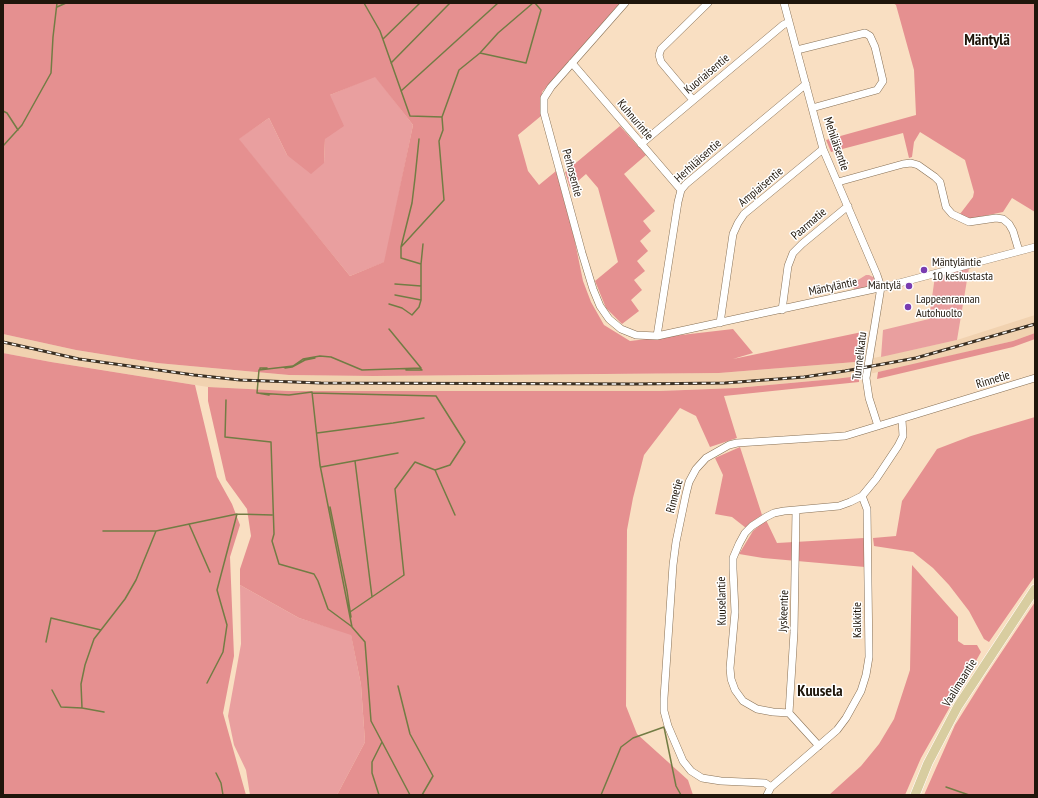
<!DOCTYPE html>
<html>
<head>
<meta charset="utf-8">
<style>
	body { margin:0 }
	#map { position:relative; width:1038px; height:798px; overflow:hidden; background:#f9dfc2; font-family:"PT Sans Narrow",sans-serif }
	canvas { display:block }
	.frame { position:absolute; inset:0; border:4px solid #1f160b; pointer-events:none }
</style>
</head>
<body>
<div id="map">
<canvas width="1038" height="798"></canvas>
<div class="frame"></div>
</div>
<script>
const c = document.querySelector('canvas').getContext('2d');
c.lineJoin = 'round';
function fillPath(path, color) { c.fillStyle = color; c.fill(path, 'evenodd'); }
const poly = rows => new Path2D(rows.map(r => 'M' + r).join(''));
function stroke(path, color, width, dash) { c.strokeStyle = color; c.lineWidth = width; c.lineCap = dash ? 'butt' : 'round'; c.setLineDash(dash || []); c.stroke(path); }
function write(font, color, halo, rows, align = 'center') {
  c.font = font + ' "PT Sans Narrow",sans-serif'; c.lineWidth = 3; c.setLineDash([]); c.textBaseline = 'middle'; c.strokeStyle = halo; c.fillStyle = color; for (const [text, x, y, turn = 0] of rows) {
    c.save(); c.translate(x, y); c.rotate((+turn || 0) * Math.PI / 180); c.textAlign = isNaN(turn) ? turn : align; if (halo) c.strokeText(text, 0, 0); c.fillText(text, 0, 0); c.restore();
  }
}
const built = poly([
	[1035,315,1035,333,1013,341,912,365,859,376,834,379,736,388,660,391,289,391,208,387,51,362,3,353,3,334,76,350,157,363,289,375,389,376,719,373,855,362,957,340]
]);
const green = poly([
	[375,76,413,125,385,262,350,276,238,139,269,118,287,155,324,163,325,139,330,95],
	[969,268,957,340,881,357,883,330,929,319,935,276],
	[866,275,869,275,875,278,874,285,871,288,857,290,854,289,853,283],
	[240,585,299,618,351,634,361,685,365,742,337,795,250,795,246,770,234,745,228,716,241,644]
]);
const forest = poly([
	[3,3,620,3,542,92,541,116,518,135,528,171,539,185,556,171,574,237,583,281,591,302,604,325,630,341,733,329,753,353,733,359,862,332,855,362,719,373,373,376,289,375,157,363,76,350,3,334],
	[375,77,413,125,384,262,350,276,239,139,269,118,287,155,311,174,324,163,325,139,344,126,330,95],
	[893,3,1035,3,1035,212,1012,198,1003,212,969,219,960,214,973,197,974,192,965,160,920,132,914,142,912,157,909,158,903,133,831,152,826,140,916,115,914,70,896,5],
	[620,126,646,155,624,174,655,211,643,221,651,231,640,241,648,251,637,261,645,271,634,280,642,290,631,300,639,311,622,324,606,308,595,281,618,262,598,188,586,174,570,188,565,172],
	[1035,333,1035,339,1013,347,877,379,878,372,1013,341],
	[3,353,51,362,195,385,217,477,232,504,240,525,230,557,234,656,223,713,246,795,3,795],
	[859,376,859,382,724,396,737,438,710,447,696,416,680,408,644,455,633,498,627,530,626,706,637,734,688,780,693,795,337,795,365,742,361,685,351,635,299,618,240,585,240,569,251,536,247,509,226,480,208,401,208,387,289,391,660,391,736,388,834,379],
	[1035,417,1035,576,989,642,984,639,969,611,949,585,933,568,913,552,874,546,873,538,896,536,902,501,937,449,971,436],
	[740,447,762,515,750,523,746,528,732,517,715,514,723,475,715,458],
	[766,520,777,543,864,538,865,567,763,558,739,554,753,531],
	[912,565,958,617,958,641,964,645,977,645,981,652,921,758,905,795,829,795,861,766,879,744,894,719,910,670],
	[1035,602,1035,795,924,795,955,725,985,677]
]);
const stream = poly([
	[364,3,380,31,410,116,442,117],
	[57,7,66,3],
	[383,39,420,3],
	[480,53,526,63,541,10,535,3],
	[391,63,450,3],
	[401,91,498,3],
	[3,111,7,113,18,130],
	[419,139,415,178,412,203,401,247,401,258,421,264],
	[3,146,22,125,51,73,53,37,57,3],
	[401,247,444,200,439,141,443,130,442,117,459,70,480,53,498,33,533,3],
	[395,284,421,286],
	[395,295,421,300],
	[389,304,402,308,412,315,419,307,421,300,421,264,423,244],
	[389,329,421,368,362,370,331,357,320,356,303,359,293,366,259,370,257,393,289,395,312,392,320,465,352,627,365,642,371,721,410,795],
	[285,368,292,367,305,360,315,358],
	[260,369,260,368,267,368],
	[406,370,422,370,420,368],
	[258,393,269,395],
	[312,393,436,396,465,442,450,465,435,470],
	[226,400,225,437,271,442,274,534,272,541,279,564,314,574,318,581,328,609,351,626],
	[317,433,393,423,424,418],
	[355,461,372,597],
	[321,467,398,453],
	[330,507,347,591,351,617],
	[189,524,210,572],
	[103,531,156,531,237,514,272,515],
	[350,612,404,575,395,489,415,462,435,470,455,515],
	[46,642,51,618,101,630],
	[207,683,223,652,227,625,217,590,237,514],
	[398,686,410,734,433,776,422,795],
	[52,690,61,707,82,708,104,712],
	[82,708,81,684,85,665,94,639,125,599,136,580,156,531],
	[216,773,221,783,223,795],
	[946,787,969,795],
	[379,795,372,773,372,762,382,742],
	[601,795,621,747,633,738,664,727,676,786,681,795]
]);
const minor = poly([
	[625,3,551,87,544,98,544,113,582,253,593,289,600,306,609,319,621,329,636,335,657,336,888,286,1035,247],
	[784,3,823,149,877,275,881,287,866,378,869,398,878,426],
	[797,50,865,33,870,36,875,47,883,81,877,90,812,108],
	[572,63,681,190],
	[693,100,661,62,659,55,661,49,708,3],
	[641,144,783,25,789,22],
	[838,182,903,164,911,163,918,165,935,177,940,182,946,207,952,214,969,222,996,218,1003,219,1009,224,1013,231,1019,251],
	[782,310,788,266,793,253,802,244,848,206],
	[720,323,733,234,738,223,744,214,823,149],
	[657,336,678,202,681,190,686,184,806,84],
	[789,713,794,632,796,510],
	[819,746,789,713,773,712,757,709,743,701,735,690,731,679,730,668,735,612,733,569,733,558,739,544,745,533,752,526,766,517,774,513,784,511,839,506,850,502,862,496],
	[771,787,765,783,721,781,702,778,691,771,683,761,668,726,664,711,664,698,673,565,676,542,686,494,689,482,696,469,706,458,729,445,737,443,845,436,1035,378],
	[767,795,771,787,837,730,846,718,861,691,866,675,869,657,867,509,862,496,876,479,898,446,903,436,902,420]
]);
const major = poly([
	[915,795,928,763,958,706,1035,589]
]);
const rail = poly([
	[3,342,79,359,194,375,240,380,321,383,635,384,725,383,804,377,845,371,916,358,1035,324]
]);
const markers = [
	[924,270,4,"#793cb1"],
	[909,286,4,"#793cb1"],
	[908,307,4,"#793cb1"]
];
const streetNames = [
	["Kuoriaisentie",707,74,-40],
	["Kuhnurintie",635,120,50],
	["Mehiläisentie",836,144,71],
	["Herhiläisentie",698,161,-42],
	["Perhosentie",572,173,75],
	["Ampiaisentie",761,187,-40],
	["Paarmatie",809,224,-41],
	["Mäntyläntie",833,287,-12],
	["Tunnelikatu",860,356,-83],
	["Rinnetie",993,380,-17],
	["Rinnetie",675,496,-75],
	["Kuuselantie",722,601,-91],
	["Jyskeentie",784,611,-88],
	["Kalkkitie",858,620,-90],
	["Vaalimaantie",960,683,-58]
];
const poiNames = [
	["Mäntyläntie",932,263],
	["10 keskustasta",932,277],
	["Mäntylä",901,286,"right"],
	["Lappeenrannan",916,300],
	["Autohuolto",916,314]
];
const districtNames = [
	["Mäntylä",987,40],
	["Kuusela",820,691]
];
fillPath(built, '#f1d2b0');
fillPath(green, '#e99f9f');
fillPath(forest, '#e59090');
stroke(stream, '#727c44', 1.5);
stroke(minor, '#877055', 8);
stroke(major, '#fff', 10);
stroke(minor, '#fff', 7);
stroke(major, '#d8cda0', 9);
stroke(rail, '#3a2f22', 3);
stroke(rail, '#fff', 1.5, [4.5]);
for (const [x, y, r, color] of markers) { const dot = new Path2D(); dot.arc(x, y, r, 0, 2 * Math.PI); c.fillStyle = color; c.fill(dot); stroke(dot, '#fff', 1.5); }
write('12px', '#1f160b', '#fff', streetNames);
write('12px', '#1f160b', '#fff', poiNames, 'left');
write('bold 16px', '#1f160b', '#fff', districtNames);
</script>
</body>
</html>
